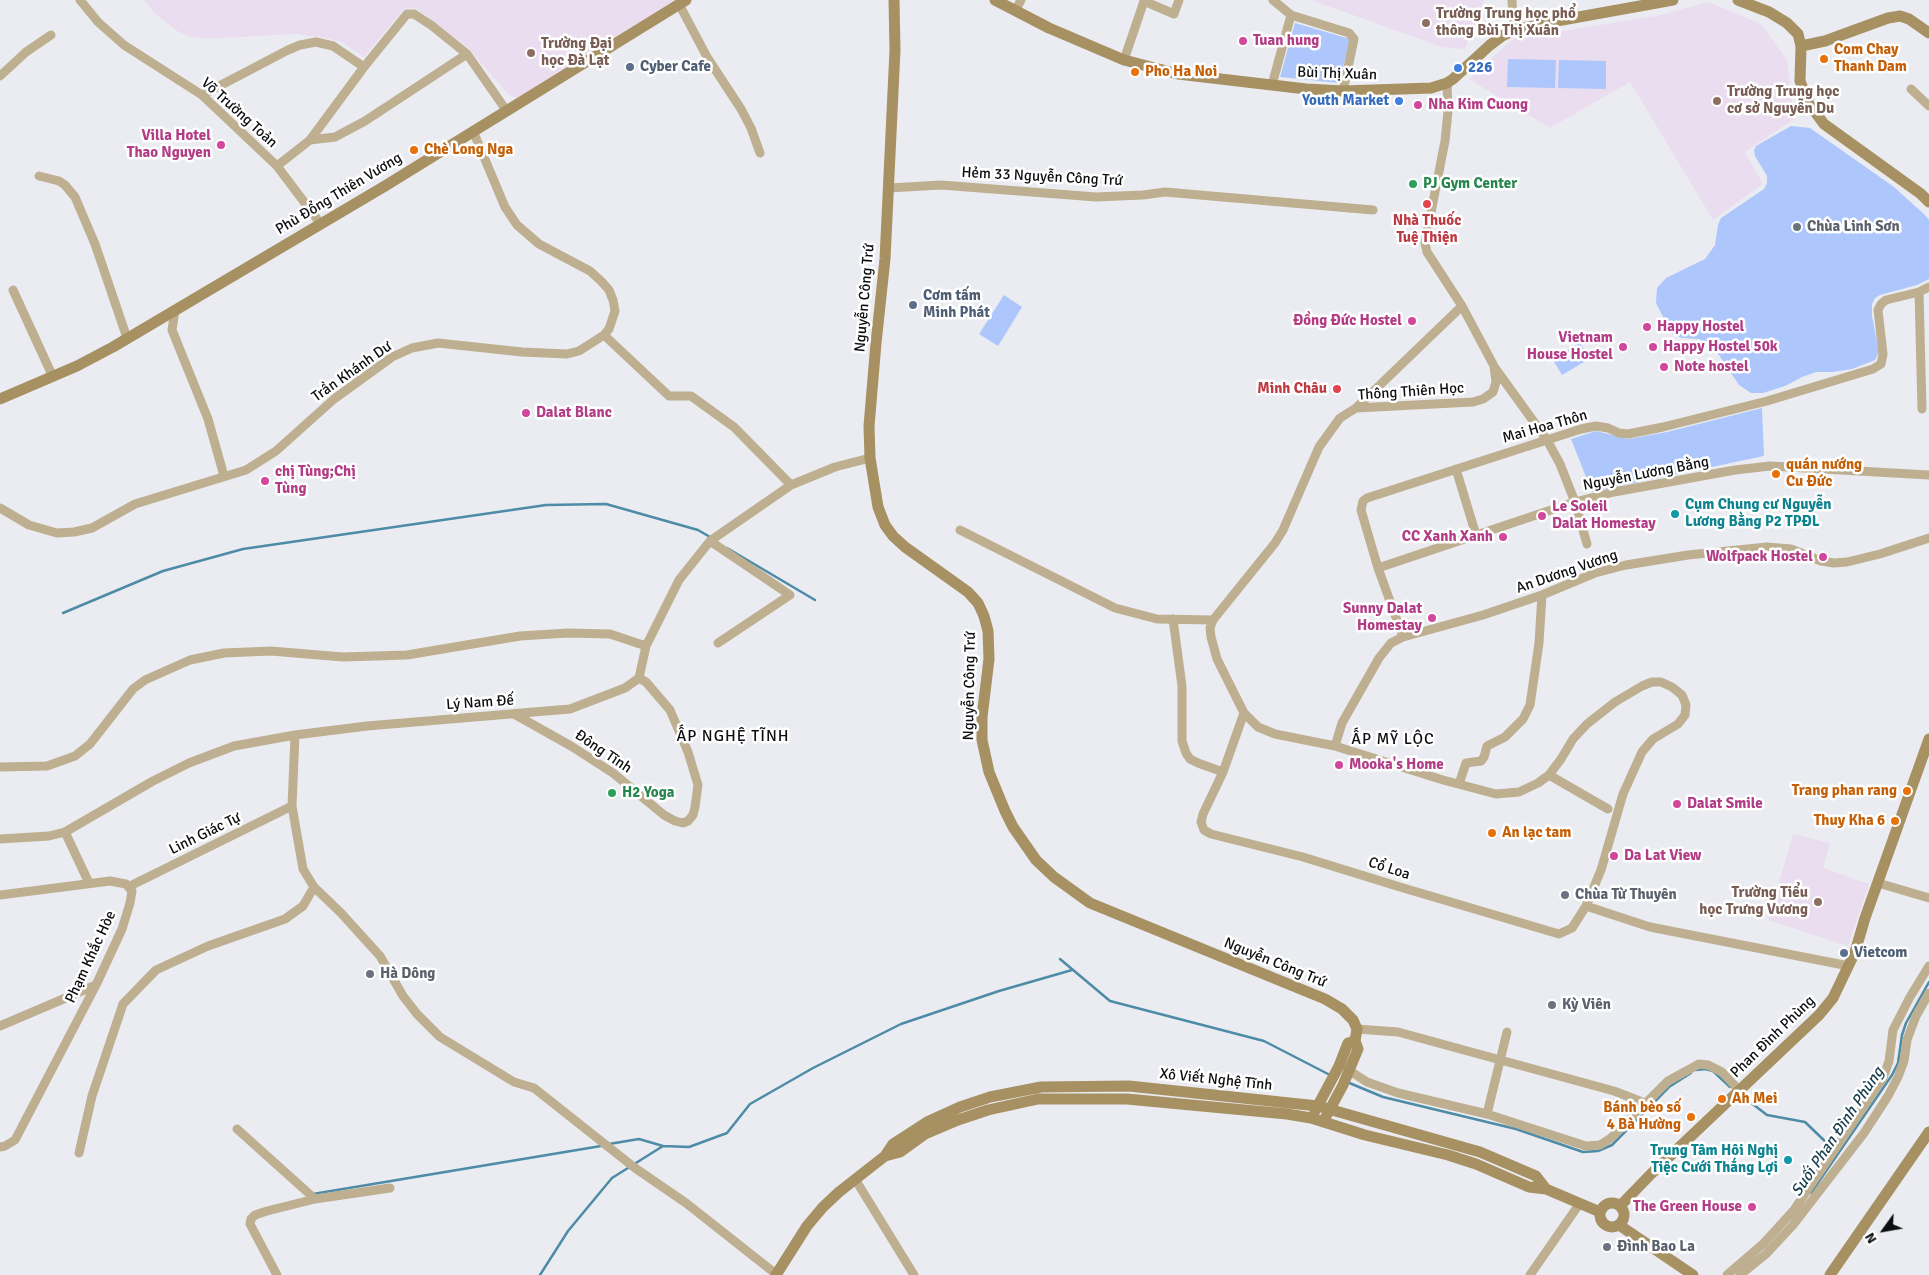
<!DOCTYPE html>
<html>
<head>
<meta charset="utf-8">
<style>
	body { margin:0 }
	#map { position:relative; width:1929px; height:1275px; overflow:hidden; background:#eaecf2; font-family:Signika,sans-serif }
	canvas { display:block }
	.north { position:absolute; left:1859px; top:1205px; width:50px; height:50px; -webkit-text-stroke:4px #fff; paint-order:stroke; rotate:238deg; font-size:14px; font-weight:700; line-height:20px; text-align:center; color:#0d0e10 }
	.north::after { content:''; display:block; margin:auto; width:18px; height:22px; background:#0d0e10; clip-path:polygon(50% 0,100% 100%,50% 72%,0 100%) }
</style>
</head>
<body>
<div id="map">
<canvas width="1929" height="1275"></canvas>
<div class="north">N</div>
</div>
<script>
const c = document.querySelector('canvas').getContext('2d');
c.lineJoin = 'round';
function fillPath(path, color) { c.fillStyle = color; c.fill(path, 'evenodd'); }
const poly = rows => new Path2D(rows.map(r => 'M' + r).join(''));
function stroke(path, color, width, dash) { c.strokeStyle = color; c.lineWidth = width; c.lineCap = dash ? 'butt' : 'round'; c.setLineDash(dash || []); c.stroke(path); }
function write(font, color, halo, rows, align = 'center') {
  c.font = font + ' Signika,sans-serif'; c.lineWidth = 5; c.setLineDash([]); c.textBaseline = 'middle'; c.strokeStyle = halo; c.fillStyle = color; for (const [text, x, y, turn = 0] of rows) {
    c.save(); c.translate(x, y); c.rotate((+turn || 0) * Math.PI / 180); c.textAlign = isNaN(turn) ? turn : align; if (halo) c.strokeText(text, 0, 0); c.fillText(text, 0, 0); c.restore();
  }
}
const education = poly([
	[144,0,675,0,516,98,509,95,468,48,419,10,409,7,402,11,364,57,342,42,326,38,294,34,206,39,191,37,177,31,154,13],
	[1311,0,1484,0,1465,49,1442,47],
	[1709,2,1761,24,1787,60,1794,119,1745,152,1763,184,1713,220,1630,82,1550,128,1469,79,1513,39,1656,16],
	[1793,834,1830,843,1823,868,1869,884,1848,946,1768,920]
]);
const green = poly([
	[1295,23,1350,39,1339,83,1280,77],
	[1508,59,1556,60,1555,88,1507,87],
	[1559,60,1606,61,1606,89,1558,88],
	[1791,126,1810,128,1894,187,1925,215,1929,220,1929,279,1917,285,1880,295,1875,298,1872,304,1872,316,1879,352,1875,360,1852,369,1833,372,1816,372,1802,377,1785,386,1763,393,1751,393,1739,385,1713,346,1699,339,1682,338,1672,334,1656,303,1657,288,1666,278,1705,259,1715,245,1718,225,1721,218,1764,189,1767,183,1767,176,1755,156,1754,150,1756,146],
	[1004,295,1022,307,998,346,979,334],
	[1580,342,1589,359,1562,375,1553,360],
	[1762,408,1764,456,1592,492,1571,439,1596,431,1628,439,1667,432]
]);
const stream = poly([
	[727,548,815,600],
	[63,613,163,571,243,549,546,505,606,504,698,530,710,537],
	[1060,959,1110,1001,1264,1041,1330,1075],
	[1696,1070,1705,1069,1713,1071,1730,1087],
	[1347,1082,1383,1097,1516,1129,1583,1152,1598,1151,1612,1145,1669,1087,1691,1073],
	[1750,1102,1767,1115,1805,1122,1831,1147],
	[609,1144,639,1139,663,1146,689,1147,727,1133,750,1104,813,1068,901,1024,999,991,1072,970],
	[1811,1193,1892,1075,1898,1063,1902,1035,1906,1023,1929,982],
	[313,1194,601,1146],
	[540,1275,568,1231,612,1178,663,1146]
]);
const street = poly([
	[80,0,98,22,124,45,202,95,277,166,320,223],
	[1273,0,1291,15,1349,33,1354,39,1343,91],
	[1512,0,1514,30],
	[679,4,707,57,741,109,751,128,760,153],
	[1015,11,1021,0],
	[1124,60,1144,1,1174,14,1179,0],
	[0,76,26,52,51,35],
	[1272,85,1291,15],
	[1911,89,1929,106],
	[202,95,288,50,300,45,316,42,333,46,364,67],
	[310,140,335,137,365,121,467,54],
	[277,166,310,140,364,67,407,14,414,14,431,25,467,54,506,110],
	[39,176,59,181,65,185,75,197,95,244,127,338],
	[889,188,941,185,1096,197,1143,195,1165,192,1373,210],
	[13,290,53,377],
	[1919,292,1922,409],
	[175,310,172,330,208,419,224,476],
	[604,335,669,396,691,396,734,427,791,485],
	[1495,368,1547,440,1560,464,1575,502,1587,544],
	[1356,408,1462,306],
	[1456,469,1476,535],
	[0,508,29,525,57,533,74,532,92,528,135,504,246,470,276,451,334,399,392,357,412,348,438,343,522,352,567,354,579,351,604,335,609,329,615,311,613,300,609,290,601,281,590,271,539,244,517,225,505,207,473,131],
	[960,530,1115,608,1157,619,1213,620],
	[710,541,790,595,718,643],
	[1378,568,1575,502,1614,492,1735,470,1770,466,1929,475],
	[1173,619,1182,686,1182,741,1186,753,1190,759,1198,763,1223,772],
	[1403,637,1378,568,1361,510,1363,501,1367,498,1581,429,1596,426,1608,428,1619,433,1628,434,1663,427,1767,401,1873,369,1881,364,1883,354,1878,310,1881,304,1886,300,1919,292,1929,287],
	[1244,713,1223,772,1203,814,1201,822,1204,830,1211,834,1303,857,1400,887,1559,934,1572,928,1586,906,1601,870,1623,794,1642,752,1653,739,1678,724,1685,715,1686,705,1682,695,1672,687,1661,682,1652,682,1642,686,1615,702,1587,724,1573,739,1561,759,1549,775,1538,783,1519,792,1496,794,1443,780,1335,746,1275,734,1258,727,1244,713,1217,659,1211,637,1210,628,1213,620,1275,543,1283,530,1319,447,1340,418,1356,408,1473,402,1483,399,1493,392,1496,382,1494,366,1462,306,1427,252,1425,243,1445,141,1448,111,1447,83],
	[514,714,571,746,613,773,664,815,675,821,683,823,688,821,693,815,695,807,698,785,688,752,670,710,646,682,639,678],
	[295,735,292,806,303,869,314,887,341,913,380,956,403,996,417,1014,440,1037,514,1082,534,1088,635,1168,686,1203,776,1274],
	[1335,746,1342,723,1379,658,1391,643,1403,637,1483,615,1542,595,1595,573,1626,565,1688,555,1767,547,1791,549,1821,561,1834,563,1847,562,1880,554,1929,538],
	[0,767,47,766,75,756,90,744,133,689,145,680,190,660,224,653,271,651,343,657,407,655,520,636,568,633,610,634,646,646],
	[1549,775,1608,809],
	[1459,784,1466,763,1481,761,1484,757,1487,746,1505,737,1523,719,1530,705,1539,643,1542,595],
	[65,832,89,883],
	[0,839,49,836,65,832,153,781,189,763,234,746,295,735,367,726,570,709,625,688,639,678,646,646,679,580,710,541,791,485,835,467,870,458],
	[1878,883,1929,898],
	[130,886,292,806],
	[0,895,110,881,126,884,132,891,130,903,122,929,96,985,15,1140,5,1146,0,1147],
	[1586,906,1650,927,1849,966],
	[0,1026,96,985],
	[1357,1029,1398,1032,1614,1091,1645,1103],
	[1350,1071,1367,1082,1398,1093,1487,1114,1586,1146,1600,1145,1611,1138,1668,1081,1699,1064,1708,1065,1722,1072,1739,1090],
	[1487,1114,1507,1032],
	[237,1129,315,1199],
	[79,1153,92,1096,123,1004,156,970,208,946,285,919,303,906,314,887],
	[855,1179,914,1275],
	[277,1275,250,1224,251,1219,255,1215,267,1211,315,1199,390,1188],
	[1530,1275,1580,1203],
	[1727,1275,1763,1244,1794,1210,1883,1078,1889,1061,1893,1030,1910,997,1929,966],
	[1740,1275,1766,1254,1793,1225,1864,1133,1888,1096,1898,1077,1904,1061,1907,1040,1916,1016,1929,993]
]);
const secondary = poly([
	[894,0,895,50,885,259,876,343,869,426,870,458,878,507,885,525,893,536,905,547,968,592,978,603,984,616,988,631,989,659,982,717,982,740,989,772,1005,811,1013,827,1036,860,1054,877,1090,903,1325,999,1342,1009,1353,1020,1357,1029,1355,1041,1358,1049,1343,1085,1323,1122],
	[995,0,1049,28,1124,60,1178,74,1306,89,1343,91,1431,88,1447,83,1453,79,1490,45,1502,36,1514,30,1551,22,1673,0],
	[1738,0,1769,12,1787,23,1798,34,1801,46,1800,81,1809,104,1824,124,1921,194,1929,202],
	[1801,46,1825,41,1888,18,1900,16,1909,19,1929,33],
	[0,399,77,366,113,347,385,186,686,0],
	[1315,1111,1339,1066,1348,1043,1355,1041],
	[885,1156,900,1152,925,1134,958,1120,988,1110,1038,1099,1127,1099,1287,1114,1311,1118,1365,1135,1448,1155,1476,1164,1529,1187,1546,1189,1600,1212],
	'1600 1215a12 12 0 1 1 24 0a12 12 0 1 1-24 0Z',
	[1620,1206,1651,1174,1819,1015,1833,998,1855,952,1865,918,1929,739],
	[1619,1225,1693,1275],
	[776,1275,807,1226,823,1207,839,1192,885,1156,893,1144,927,1122,960,1107,990,1097,1041,1087,1129,1086,1318,1106,1480,1152,1536,1176,1546,1189],
	[1830,1275,1929,1132]
]);
const markers = [
	[1426,23,5,"#8d6e63"],
	[1243,41,5,"#d1479c"],
	[531,53,5,"#8d6e63"],
	[1824,59,5,"#e8710a"],
	[630,67,5,"#5c6f8a"],
	[1458,68,5,"#3f7fe0"],
	[1135,72,5,"#e8710a"],
	[1399,101,5,"#3f7fe0"],
	[1717,101,5,"#8d6e63"],
	[1418,105,5,"#d1479c"],
	[221,145,5,"#d1479c"],
	[414,150,5,"#e8710a"],
	[1413,184,5,"#2e9e5b"],
	[1427,204,5,"#e0444e"],
	[1797,227,5,"#6b7280"],
	[913,305,5,"#5c6f8a"],
	[1412,321,5,"#d1479c"],
	[1647,327,5,"#d1479c"],
	[1623,347,5,"#d1479c"],
	[1653,347,5,"#d1479c"],
	[1664,367,5,"#d1479c"],
	[1337,389,5,"#e0444e"],
	[526,413,5,"#d1479c"],
	[1776,474,5,"#e8710a"],
	[265,481,5,"#d1479c"],
	[1675,514,5,"#0f9aa8"],
	[1542,516,5,"#d1479c"],
	[1503,537,5,"#d1479c"],
	[1823,557,5,"#d1479c"],
	[1432,618,5,"#d1479c"],
	[1339,765,5,"#d1479c"],
	[1907,791,5,"#e8710a"],
	[612,793,5,"#2e9e5b"],
	[1677,804,5,"#d1479c"],
	[1895,821,5,"#e8710a"],
	[1492,833,5,"#e8710a"],
	[1614,856,5,"#d1479c"],
	[1565,895,5,"#6b7280"],
	[1818,902,5,"#8d6e63"],
	[1844,953,5,"#5c6f8a"],
	[370,974,5,"#6b7280"],
	[1552,1005,5,"#6b7280"],
	[1722,1099,5,"#e8710a"],
	[1691,1117,5,"#e8710a"],
	[1788,1160,5,"#0f9aa8"],
	[1752,1207,5,"#d1479c"],
	[1607,1247,5,"#6b7280"]
];
const educationNames = [
	["Trường Trung học phổ",1436,14],
	["thông Bùi Thị Xuân",1436,31],
	["Trường Đại",541,44],
	["học Đà Lạt",541,61],
	["Trường Trung học",1727,92],
	["cơ sở Nguyễn Du",1727,109],
	["Trường Tiểu",1808,893,"right"],
	["học Trưng Vương",1808,910,"right"]
];
const hotelNames = [
	["Tuan hung",1253,41],
	["Nha Kim Cuong",1428,105],
	["Villa Hotel",211,136,"right"],
	["Thao Nguyen",211,153,"right"],
	["Đồng Đức Hostel",1402,321,"right"],
	["Happy Hostel",1657,327],
	["Vietnam",1613,338,"right"],
	["House Hostel",1613,355,"right"],
	["Happy Hostel 50k",1663,347],
	["Note hostel",1674,367],
	["Dalat Blanc",536,413],
	["chị Tùng;Chị",275,472],
	["Tùng",275,489],
	["Le Soleil",1552,507],
	["Dalat Homestay",1552,524],
	["CC Xanh Xanh",1493,537,"right"],
	["Wolfpack Hostel",1813,557,"right"],
	["Sunny Dalat",1422,609,"right"],
	["Homestay",1422,626,"right"],
	["Mooka's Home",1349,765],
	["Dalat Smile",1687,804],
	["Da Lat View",1624,856],
	["The Green House",1742,1207,"right"]
];
const foodNames = [
	["Com Chay",1834,50],
	["Thanh Dam",1834,67],
	["Pho Ha Noi",1145,72],
	["Chè Long Nga",424,150],
	["quán nướng",1786,465],
	["Cu Đức",1786,482],
	["Trang phan rang",1897,791,"right"],
	["Thuy Kha 6",1885,821,"right"],
	["An lạc tam",1502,833],
	["Ah Mei",1732,1099],
	["Bánh bèo số",1681,1108,"right"],
	["4 Bà Hường",1681,1125,"right"]
];
const serviceNames = [
	["Cyber Cafe",640,67],
	["Cơm tấm",923,296],
	["Minh Phát",923,313],
	["Vietcom",1854,953]
];
const shopNames = [
	["226",1468,68],
	["Youth Market",1389,101,"right"]
];
const streetNames = [
	["Bùi Thị Xuân",1337,74,2],
	["Võ Trường Toản",239,113,42],
	["Hẻm 33 Nguyễn Công Trứ",1042,177,3],
	["Phù Đổng Thiên Vương",339,194,-31],
	["Nguyễn Công Trứ",865,298,-85],
	["Trần Khánh Dư",352,372,-35],
	["Thông Thiên Học",1411,392,-4],
	["Mai Hoa Thôn",1545,427,-16],
	["Nguyễn Lương Bằng",1646,474,-11],
	["An Dương Vương",1567,572,-19],
	["Nguyễn Công Trứ",970,686,-89],
	["Lý Nam Đế",480,703,-4],
	["Đông Tĩnh",603,752,34],
	["Linh Giác Tự",205,834,-26],
	["Cổ Loa",1389,869,18],
	["Phạm Khắc Hòe",91,957,-65],
	["Nguyễn Công Trứ",1275,963,22],
	["Phan Đình Phùng",1773,1037,-44],
	["Xô Viết Nghệ Tĩnh",1216,1080,6]
];
const leisureNames = [
	["PJ Gym Center",1423,184],
	["H2 Yoga",622,793]
];
const healthNames = [
	["Nhà Thuốc",1427,221],
	["Tuệ Thiện",1427,238],
	["Minh Châu",1327,389,"right"]
];
const worshipNames = [
	["Chùa Linh Sơn",1807,227],
	["Chùa Từ Thuyên",1575,895],
	["Hà Dông",380,974],
	["Kỳ Viên",1562,1005],
	["Đình Bao La",1617,1247]
];
const cultureNames = [
	["Cụm Chung cư Nguyễn",1685,505],
	["Lương Bằng P2 TPĐL",1685,522],
	["Trung Tâm Hội Nghị",1778,1151,"right"],
	["Tiệc Cưới Thắng Lợi",1778,1168,"right"]
];
const neighbourhoodNames = [
	["ẤP NGHỆ TĨNH",733,737],
	["ẤP MỸ LỘC",1393,740]
];
const waterNames = [
	["Suối Phan Đình Phùng",1838,1132,-56]
];
fillPath(education, '#ebddf0');
fillPath(green, '#adc6fc');
stroke(stream, '#4d8ba6', 2.5);
stroke(street, '#beaf90', 9);
stroke(secondary, '#a79062', 11);
for (const [x, y, r, color] of markers) { const dot = new Path2D(); dot.arc(x, y, r, 0, 2 * Math.PI); c.fillStyle = color; c.fill(dot); stroke(dot, '#fff', 2); }
write('bold 15px', '#785e54', '#fff', educationNames, 'left');
write('bold 15px', '#b23c85', '#fff', hotelNames, 'left');
write('bold 15px', '#c56008', '#fff', foodNames, 'left');
write('bold 15px', '#4e5e75', '#fff', serviceNames, 'left');
write('bold 15px', '#366cbe', '#fff', shopNames, 'left');
write('15px', '#0d0e10', '#fff', streetNames);
write('bold 15px', '#27864d', '#fff', leisureNames, 'left');
write('bold 15px', '#be3a42', '#fff', healthNames);
write('bold 15px', '#5b616d', '#fff', worshipNames, 'left');
write('bold 15px', '#0d838f', '#fff', cultureNames, 'left');
c.letterSpacing = '1px';
write('16px', '#0d0e10', '#fff', neighbourhoodNames);
c.letterSpacing = '0px';
write('italic 16px', '#163e4f', '#fff', waterNames);
</script>
</body>
</html>
